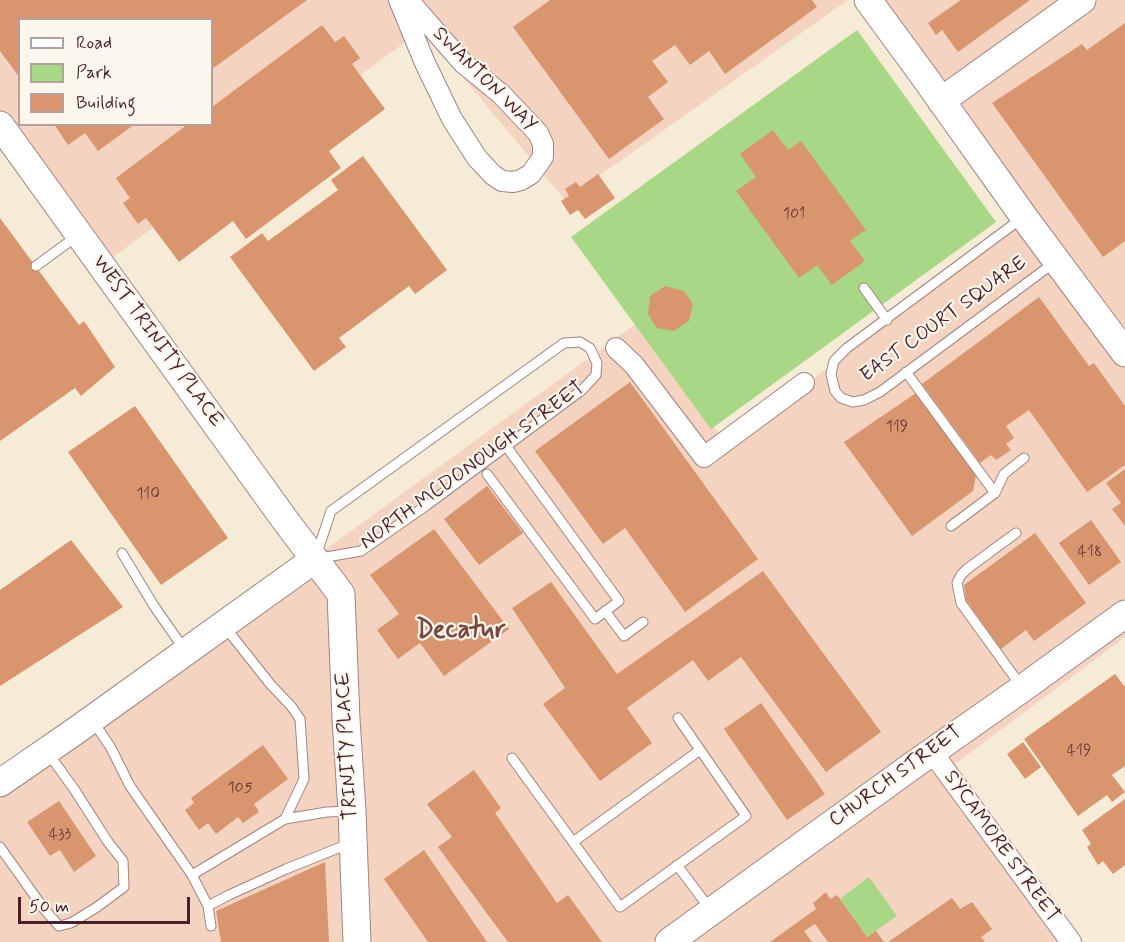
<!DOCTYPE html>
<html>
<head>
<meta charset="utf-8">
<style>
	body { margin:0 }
	#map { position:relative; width:1125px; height:942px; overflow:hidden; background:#f6ebd6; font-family:Mynerve,sans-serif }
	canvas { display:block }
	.legend { position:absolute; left:18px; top:18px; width:195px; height:108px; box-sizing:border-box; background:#fbf7ec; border:2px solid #b4a19f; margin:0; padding:8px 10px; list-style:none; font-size:18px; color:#4a1f2b }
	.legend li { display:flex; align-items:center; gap:12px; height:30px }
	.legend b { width:30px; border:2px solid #b4a19f }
	.scale { position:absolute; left:18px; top:897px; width:172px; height:27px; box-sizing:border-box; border:3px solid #4a1f2b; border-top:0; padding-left:8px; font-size:18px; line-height:21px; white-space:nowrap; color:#4a1f2b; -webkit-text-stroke:4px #fbf7ec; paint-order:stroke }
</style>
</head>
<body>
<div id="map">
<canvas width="1125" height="942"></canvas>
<ul class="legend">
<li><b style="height:8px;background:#fff"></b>Road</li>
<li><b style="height:16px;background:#a8d785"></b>Park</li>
<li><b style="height:16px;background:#d8956e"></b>Building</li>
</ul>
<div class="scale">50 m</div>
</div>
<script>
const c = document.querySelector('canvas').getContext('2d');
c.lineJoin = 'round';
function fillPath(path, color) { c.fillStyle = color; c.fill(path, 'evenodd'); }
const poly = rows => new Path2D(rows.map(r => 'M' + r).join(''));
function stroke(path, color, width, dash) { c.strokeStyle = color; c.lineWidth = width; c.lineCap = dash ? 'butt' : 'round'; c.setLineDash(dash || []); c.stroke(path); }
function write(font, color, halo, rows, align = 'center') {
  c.font = font + ' Mynerve,sans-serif'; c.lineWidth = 4.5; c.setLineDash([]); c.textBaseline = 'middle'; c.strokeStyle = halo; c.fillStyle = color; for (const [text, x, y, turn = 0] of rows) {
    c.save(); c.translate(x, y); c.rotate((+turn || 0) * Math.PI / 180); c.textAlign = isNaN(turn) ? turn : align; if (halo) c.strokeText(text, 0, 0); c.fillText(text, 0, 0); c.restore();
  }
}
const built = poly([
	[0,0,848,0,565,200,423,29,105,263,0,112],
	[20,20,212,20,212,124,20,124],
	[866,0,1125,0,1125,637,955,764,1080,942,0,942,0,786,637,323,726,443,1025,222]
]);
const green = poly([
	[857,30,996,222,711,429,571,237],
	[869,877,897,916,867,937,840,899]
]);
const building = poly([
	[0,0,307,0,212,69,212,20,20,20,20,78,0,51],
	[550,0,812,0,817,7,725,74,709,51,690,65,675,45,652,61,668,82,648,97,664,119,609,159,513,27],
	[961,0,1030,0,958,52,942,30,936,35,928,23],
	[1125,23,1125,241,1103,257,992,103,1082,44,1087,50],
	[322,25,335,42,344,36,360,58,352,64,385,109,329,151,341,168,246,239,233,221,179,262,146,218,138,224,123,203,130,198,116,178,188,124,212,124,212,107],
	[54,124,135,124,98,151,85,133,68,145],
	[773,130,788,150,801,141,866,230,850,241,865,261,832,285,817,265,799,278,736,191,756,177,740,154],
	[363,156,447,270,415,294,409,286,339,338,346,347,314,371,230,257,262,233,268,241,338,190,331,180],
	[598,174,615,198,585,219,578,210,570,215,561,201,569,196,565,189,576,182,580,187],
	[0,218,79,325,84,321,115,367,81,396,75,388,0,441],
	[665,286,684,291,693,304,689,321,674,331,657,328,648,314,650,296],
	[1039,297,1089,366,1094,363,1125,406,1125,465,1087,492,1029,410,1006,426,1014,438,1006,444,1011,450,996,460,991,455,980,463,922,384],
	[630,382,758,559,685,612,625,528,603,544,535,451],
	[916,393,976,475,973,491,912,536,844,442],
	[135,406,228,538,161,585,68,452],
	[1125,469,1125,526,1112,509,1121,503,1106,483],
	[487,486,523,533,479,565,444,519],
	[1091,520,1121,562,1089,585,1059,543],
	[434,529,509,629,444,676,420,643,398,659,377,630,399,614,370,575],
	[1035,533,1086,603,1034,641,1026,630,1001,649,966,600,964,585],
	[71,540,123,607,0,686,0,590],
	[763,571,881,732,826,772,741,657,708,681,693,660,627,708,652,743,600,781,543,704,565,688,512,608,551,582,617,674],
	[1115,674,1125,687,1125,766,1112,775,1125,792,1112,802,1107,795,1078,816,1024,739],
	[761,703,825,794,787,820,724,729],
	[1023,742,1041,767,1025,779,1007,754],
	[263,745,288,779,254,804,259,812,243,823,238,817,216,834,208,823,199,830,185,810,194,803,191,798],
	[474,770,501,808,495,813,557,903,568,895,602,942,508,942,438,847,452,837,427,804],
	[1125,799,1125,865,1113,874,1103,861,1098,865,1087,847,1091,844,1082,830],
	[59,801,96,856,74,872,60,850,50,856,27,822],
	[424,850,487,942,428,942,384,879],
	[325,862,329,942,221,942,216,911],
	[826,892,830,899,837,895,867,937,876,931,884,942,828,942,815,924,804,931,812,942,770,942,816,909,813,903],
	[952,898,960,909,972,902,992,929,981,937,985,942,888,942]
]);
const lane = poly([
	[1022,218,847,348,834,361,831,374,835,391,841,398,853,402,864,400,880,392,1055,262],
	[36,266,77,236],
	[864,288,887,320],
	[580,342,590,348,597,363,596,375,582,390,427,505,361,551,315,559,331,511,564,343,580,342],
	[906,372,995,493],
	[487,474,595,619,619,601,506,446],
	[951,526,995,493,1004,474,1024,458],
	[1016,533,967,569,961,575,957,583,961,603,1021,686],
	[122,553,154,606,184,649],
	[605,611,624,636,643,622],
	[225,627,271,685,291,706,300,719,304,779,285,819],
	[678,718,746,816,620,907,573,842,700,750],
	[93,721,111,748,130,786,192,875,285,819,327,812,350,811],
	[512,758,573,842],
	[0,847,44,909,59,926,71,923,97,907,124,887,123,861,108,842,74,789,48,753],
	[677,865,710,909],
	[192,875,208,906,211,926],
	[208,906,229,895,286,869,351,843]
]);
const street = poly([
	[399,0,425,63,452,119,477,158,493,175,502,181,513,182,521,180,531,174,543,157,543,144,538,133,501,94,463,63,408,0],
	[616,348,634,365,704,457,804,383],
	[932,752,1071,942]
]);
const secondary = poly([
	[868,0,923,75,1024,217,1125,353],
	[941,101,1082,0],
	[0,125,285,520,341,594,346,719,352,811,357,942],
	[0,783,74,732,315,559],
	[669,942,912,766,1023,688,1125,614]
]);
const numberNames = [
	["101",794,215],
	["119",897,428],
	["110",148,495],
	["418",1090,553],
	["419",1079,752],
	["105",240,789],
	["433",60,836]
];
const streetNames = [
	["SWANTON WAY",484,80,45],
	["EAST COURT SQUARE",944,320,-36],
	["WEST TRINITY PLACE",157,342,54],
	["NORTH MCDONOUGH STREET",473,466,-36],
	["TRINITY PLACE",348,746,-93],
	["CHURCH STREET",896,777,-36],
	["SYCAMORE STREET",1001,847,54]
];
const districtNames = [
	["Decatur",461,632]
];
fillPath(built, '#f5d3c1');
fillPath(green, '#a8d785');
fillPath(building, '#d8956e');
stroke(lane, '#a08580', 11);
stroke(street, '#a08580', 22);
stroke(secondary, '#a08580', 29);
stroke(lane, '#fff', 9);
stroke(street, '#fff', 20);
stroke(secondary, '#fff', 27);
write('16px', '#6e3c3c', null, numberNames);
write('20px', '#4a1f2b', '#fbf7ec', streetNames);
write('bold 26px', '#7c4842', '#fbf7ec', districtNames);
</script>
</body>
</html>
